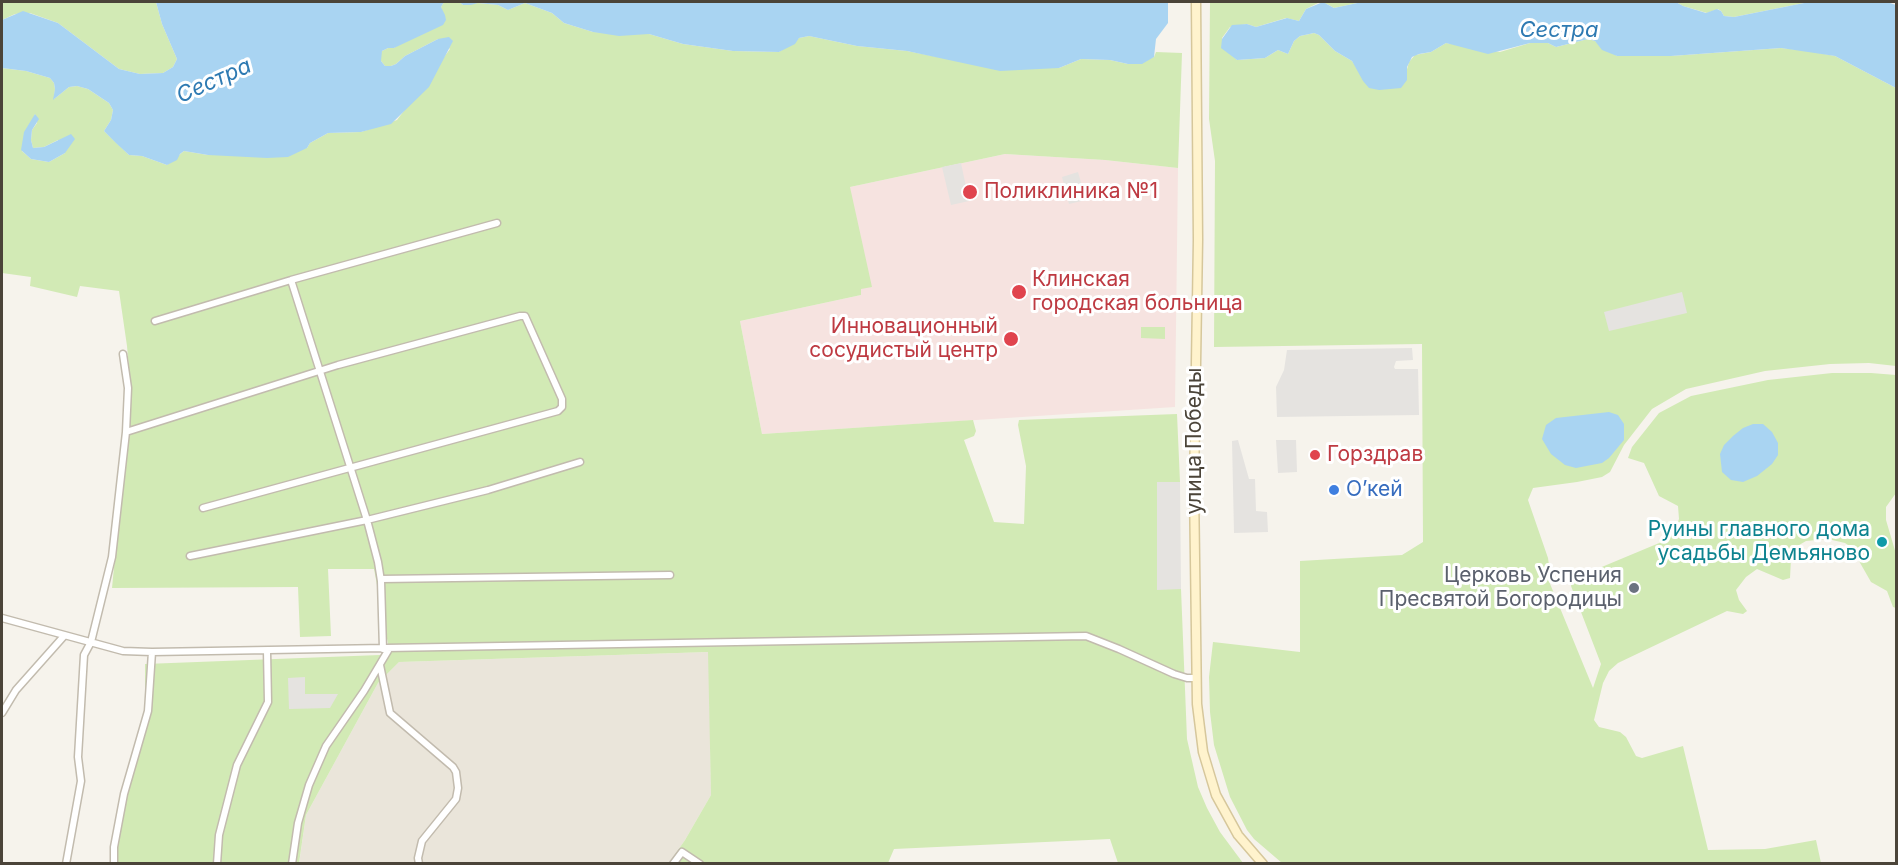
<!DOCTYPE html>
<html>
<head>
<meta charset="utf-8">
<style>
	body { margin:0 }
	#map { position:relative; width:1898px; height:865px; overflow:hidden; background:#f6f3ec; font-family:Inter,sans-serif }
	canvas { display:block }
	.frame { position:absolute; inset:0; border:3px solid #4b4439; pointer-events:none }
</style>
</head>
<body>
<div id="map">
<canvas width="1898" height="865"></canvas>
<div class="frame"></div>
</div>
<script>
const c = document.querySelector('canvas').getContext('2d');
c.lineJoin = 'round';
function fillPath(path, color) { c.fillStyle = color; c.fill(path, 'evenodd'); }
const poly = rows => new Path2D(rows.map(r => 'M' + r).join(''));
function stroke(path, color, width, dash) { c.strokeStyle = color; c.lineWidth = width; c.lineCap = dash ? 'butt' : 'round'; c.setLineDash(dash || []); c.stroke(path); }
function write(font, color, halo, rows, align = 'center') {
  c.font = font + ' Inter,sans-serif'; c.lineWidth = 6; c.setLineDash([]); c.textBaseline = 'middle'; c.strokeStyle = halo; c.fillStyle = color; for (const [text, x, y, turn = 0] of rows) {
    c.save(); c.translate(x, y); c.rotate((+turn || 0) * Math.PI / 180); c.textAlign = isNaN(turn) ? turn : align; if (halo) c.strokeText(text, 0, 0); c.fillText(text, 0, 0); c.restore();
  }
}
const residential = poly([
	[709,652,711,795,685,840,669,863,299,864,306,815,378,683,399,662]
]);
const medical = poly([
	[1005,154,1105,160,1178,168,1175,407,762,434,740,321,861,295,850,187]
]);
const green = poly([
	[2,2,156,2,162,24,177,59,173,67,163,73,140,74,119,69,58,23,30,13,15,14,2,20],
	[444,2,459,2,463,5,478,3,498,5,508,10,525,3,552,13,564,23,593,32,649,34,683,44,733,51,779,52,799,38,809,36,857,46,907,51,948,59,1059,68,1081,59,1110,60,1128,64,1154,57,1156,52,1182,53,1178,168,1105,160,1005,154,850,187,872,287,861,289,861,295,740,321,762,434,973,420,976,431,974,436,964,440,994,522,1024,524,1026,466,1018,425,1019,420,1177,414,1180,482,1157,483,1157,589,1181,589,1187,739,1198,787,1207,808,1220,832,1243,863,1118,863,1110,839,894,849,888,863,669,863,685,840,711,795,708,652,399,662,378,683,306,815,299,863,111,863,121,794,145,710,145,664,380,655,389,649,374,569,328,569,331,636,300,637,298,587,112,588,131,392,127,346,119,291,80,286,77,297,30,286,31,277,2,273,2,68,26,71,50,78,54,83,55,89,54,99,69,87,77,86,88,89,109,103,113,110,111,120,104,131,129,155,142,156,167,165,184,151,208,155,307,148,310,143,328,133,361,132,397,120,450,49,438,39,405,56,396,64,391,66,385,66,381,61,380,55,382,51,388,48,394,48,442,11,441,7],
	[35,114,37,123,32,130,31,140,33,148,44,147,58,140,65,153,49,162,31,159,22,151],
	[1210,2,1362,2,1334,8,1327,4,1318,3,1306,9,1299,21,1286,18,1256,27,1247,24,1230,27,1222,38,1227,51,1237,60,1265,58,1278,50,1288,54,1294,41,1300,36,1314,33,1319,35,1335,51,1352,61,1357,68,1406,73,1409,62,1415,55,1431,52,1446,43,1500,52,1530,43,1548,43,1556,47,1588,39,1595,41,1617,56,1671,56,1781,48,1809,51,1835,56,1896,88,1896,366,1869,363,1830,364,1765,371,1686,389,1652,409,1624,445,1610,472,1602,477,1577,482,1533,488,1528,500,1548,558,1549,565,1546,574,1593,688,1601,664,1571,586,1573,579,1664,541,1674,532,1679,519,1678,506,1659,496,1644,463,1628,458,1632,447,1659,413,1691,396,1768,380,1832,373,1871,373,1896,375,1896,493,1886,507,1886,520,1896,554,1896,608,1893,607,1887,591,1871,582,1851,547,1845,543,1828,539,1806,541,1794,548,1791,559,1790,578,1783,580,1757,569,1746,577,1736,590,1739,600,1747,611,1743,614,1727,611,1618,663,1609,671,1603,683,1594,720,1599,727,1620,732,1626,737,1636,756,1642,758,1683,746,1708,850,1765,849,1816,840,1821,863,1282,863,1254,839,1247,830,1230,797,1214,745,1210,712,1209,677,1213,642,1300,652,1300,561,1402,555,1423,542,1422,344,1214,347,1215,161,1209,119],
	[1676,2,1809,2,1734,17,1724,16,1721,11,1718,9,1707,13,1683,6],
	[1141,327,1165,327,1165,339,1141,338]
]);
const parking = poly([
	[961,163,969,201,951,205,942,167],
	[1078,172,1086,200,1069,204,1062,177],
	[1682,292,1687,313,1609,331,1604,312],
	[1412,348,1413,360,1396,361,1394,367,1395,369,1418,369,1419,415,1277,417,1276,387,1284,370,1287,350],
	[1238,440,1249,479,1255,479,1256,511,1267,512,1268,532,1234,533,1232,441],
	[1276,440,1296,440,1297,472,1278,473],
	[1157,482,1180,482,1181,589,1157,590],
	[305,677,305,694,338,694,330,708,289,709,288,678]
]);
const water = poly([
	[156,2,444,2,441,7,445,15,446,20,443,25,394,48,388,48,382,51,381,61,385,66,391,66,396,64,405,56,438,39,449,37,453,41,429,87,391,124,361,132,328,133,310,143,307,148,288,157,267,158,208,155,184,151,180,154,177,160,167,165,142,156,129,155,117,144,104,131,111,120,113,110,109,103,88,89,77,86,69,87,53,100,55,89,54,83,50,78,26,71,2,68,2,20,23,11,58,23,119,69,140,74,163,73,173,67,177,59,162,24],
	[459,2,1168,2,1168,23,1156,39,1154,57,1142,64,1128,64,1110,60,1081,59,1059,68,1000,71,907,51,857,46,809,36,799,38,795,44,779,52,733,51,683,44,649,34,619,36,593,32,564,23,552,13,525,3,508,10,498,5,478,3,471,5,463,5],
	[1323,2,1334,8,1362,2,1676,2,1683,6,1706,13,1717,9,1721,11,1724,16,1734,17,1809,2,1887,2,1896,5,1896,88,1835,56,1781,48,1671,56,1617,56,1602,50,1595,41,1588,39,1556,47,1548,43,1530,43,1488,54,1446,43,1431,52,1419,54,1412,57,1407,67,1407,80,1401,88,1379,90,1369,88,1363,81,1352,61,1335,51,1319,35,1314,33,1300,36,1294,41,1288,54,1278,50,1265,58,1237,60,1221,48,1222,39,1232,25,1247,24,1256,27,1287,18,1299,21,1306,9],
	[35,114,39,119,32,130,31,140,33,148,44,147,71,134,75,139,65,153,49,162,31,159,21,150,24,132],
	[1609,412,1618,415,1624,424,1624,440,1609,458,1602,463,1576,468,1565,465,1551,454,1542,439,1546,425,1556,418],
	[1753,424,1763,424,1772,432,1778,443,1778,455,1772,464,1757,476,1743,482,1731,480,1722,472,1720,454,1724,445,1733,436,1743,428]
]);
const street = poly([
	[291,280,367,520,378,562,381,581,383,649],
	[155,321,291,280,497,223],
	[126,432,338,365,520,316,525,316,562,399,562,407,558,411,203,508],
	[190,556,367,520,488,490,580,462],
	[381,579,670,575],
	[2,618,123,651,152,652,1086,636,1119,649,1174,674,1187,678,1196,678],
	[380,665,390,713,453,767,456,772,458,788,456,799,422,841,418,858,419,864],
	[2,713,16,690,64,636],
	[66,864,81,781,78,757,84,655,91,642,112,557,126,432,128,388,123,354],
	[114,864,114,847,124,794,148,711,152,652],
	[217,864,219,835,237,765,268,702,267,651],
	[292,864,298,823,309,785,326,746,364,691,389,649],
	[673,864,682,852,700,864]
]);
const secondary = poly([
	[1196,2,1198,240,1194,486,1197,704,1203,752,1216,795,1238,835,1263,864]
]);
const markers = [
	[970,192,8,"#e0444e"],
	[1019,292,8,"#e0444e"],
	[1011,339,8,"#e0444e"],
	[1315,455,6,"#e0444e"],
	[1334,490,6,"#3f7fe0"],
	[1882,542,6,"#0f9aa8"],
	[1634,588,6,"#6b7280"]
];
const healthNames = [
	["Поликлиника №1",984,192],
	["Клинская",1032,280],
	["городская больница",1032,304],
	["Инновационный",998,327,"right"],
	["сосудистый центр",998,351,"right"],
	["Горздрав",1327,455]
];
const streetNames = [
	["улица Победы",1195,441,-90]
];
const shopNames = [
	["О’кей",1346,490]
];
const cultureNames = [
	["Руины главного дома",1870,530],
	["усадьбы Демьяново",1870,554]
];
const worshipNames = [
	["Церковь Успения",1622,576],
	["Пресвятой Богородицы",1622,600]
];
const waterNames = [
	["Сестра",1559,30],
	["Сестра",214,81,-24]
];
fillPath(residential, '#eae5da');
fillPath(medical, '#f6e3e0');
fillPath(green, '#d2eab5');
fillPath(parking, '#e5e3e0');
fillPath(water, '#a9d4f2');
stroke(street, '#c2bbae', 9);
stroke(secondary, '#d6c79b', 11);
stroke(street, '#fff', 6);
stroke(secondary, '#fff3cd', 8);
for (const [x, y, r, color] of markers) { const dot = new Path2D(); dot.arc(x, y, r, 0, 2 * Math.PI); c.fillStyle = color; c.fill(dot); stroke(dot, '#fff', 2); }
write('21px', '#be3a42', '#fff', healthNames, 'left');
write('21px', '#4b4439', '#fff', streetNames);
write('21px', '#366cbe', '#fff', shopNames, 'left');
write('21px', '#0d838f', '#fff', cultureNames, 'right');
write('21px', '#5b616d', '#fff', worshipNames, 'right');
write('italic 22px', '#2e7ab2', '#fff', waterNames);
</script>
</body>
</html>
